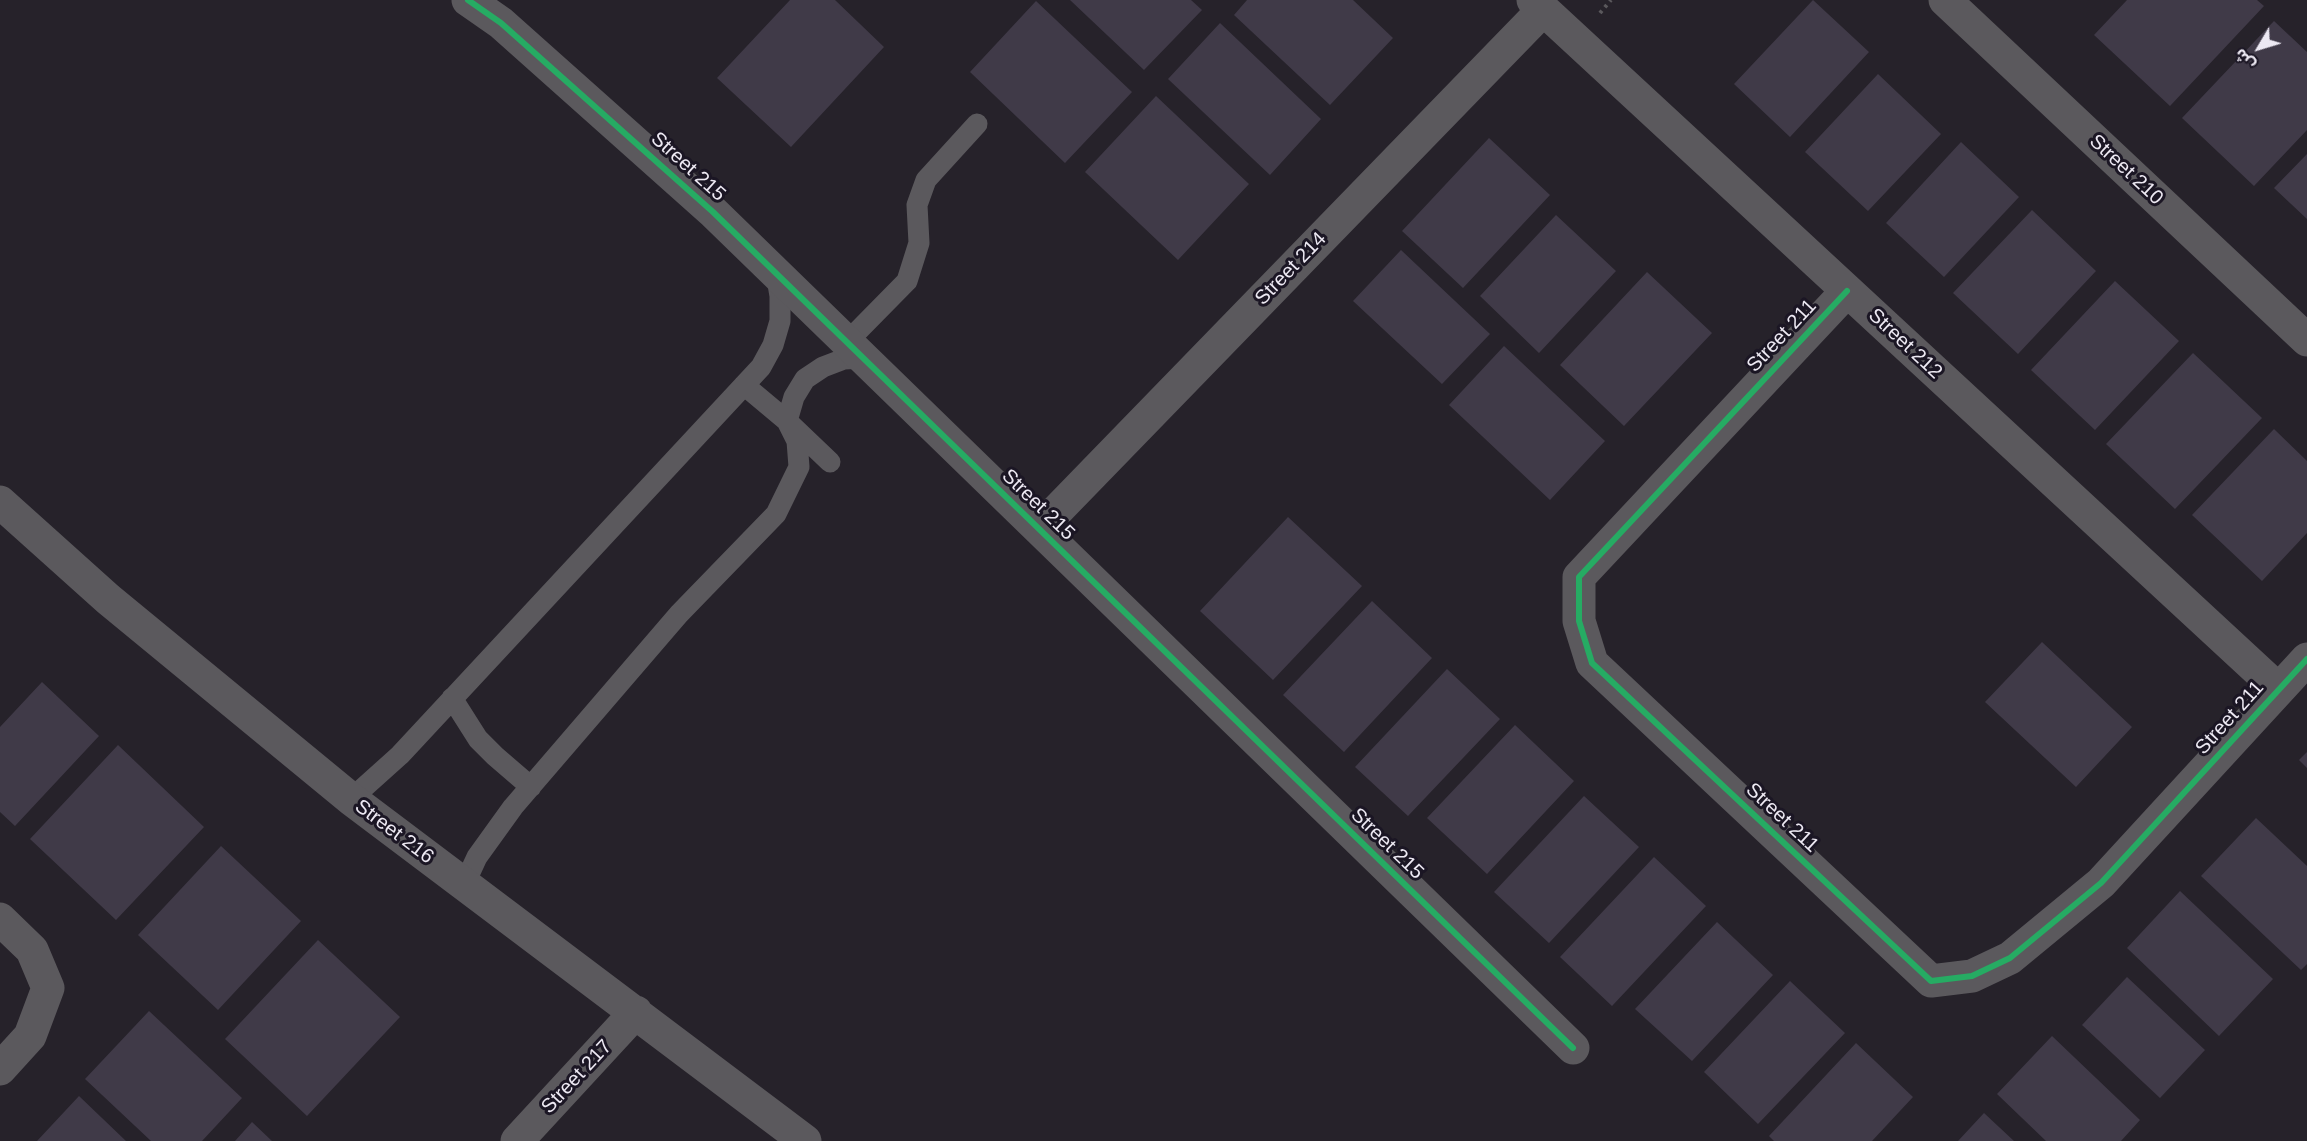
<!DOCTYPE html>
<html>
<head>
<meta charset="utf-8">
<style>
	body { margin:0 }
	#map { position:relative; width:2307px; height:1141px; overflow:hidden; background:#26222a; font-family:Arial,"Noto Sans Arabic",sans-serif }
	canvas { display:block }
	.north { position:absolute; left:2229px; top:18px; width:60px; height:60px; -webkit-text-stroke:4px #1b1624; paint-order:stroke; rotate:232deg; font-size:16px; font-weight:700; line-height:24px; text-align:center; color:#ede9f3 }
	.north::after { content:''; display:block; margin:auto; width:21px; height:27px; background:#ede9f3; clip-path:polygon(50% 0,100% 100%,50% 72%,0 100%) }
</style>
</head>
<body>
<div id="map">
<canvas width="2307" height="1141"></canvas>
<div class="north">ش</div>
</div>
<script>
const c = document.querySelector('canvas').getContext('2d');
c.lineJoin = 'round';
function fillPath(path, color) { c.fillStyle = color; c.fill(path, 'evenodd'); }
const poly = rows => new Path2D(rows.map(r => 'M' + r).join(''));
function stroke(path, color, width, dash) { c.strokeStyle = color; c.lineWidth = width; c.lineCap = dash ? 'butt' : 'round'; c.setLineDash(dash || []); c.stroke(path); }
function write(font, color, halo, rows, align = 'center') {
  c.font = font + ' Arial,sans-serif'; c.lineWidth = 6; c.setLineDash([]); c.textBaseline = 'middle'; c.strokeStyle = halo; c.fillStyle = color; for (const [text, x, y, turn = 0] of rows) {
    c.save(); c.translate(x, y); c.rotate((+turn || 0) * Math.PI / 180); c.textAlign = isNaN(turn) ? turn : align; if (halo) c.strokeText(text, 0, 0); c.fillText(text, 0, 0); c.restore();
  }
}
const building = poly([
	[790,0,835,0,884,47,791,147,717,78],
	[1070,0,1191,0,1202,10,1144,70],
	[1247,0,1353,0,1393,38,1330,105,1234,15],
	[1813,0,1869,52,1790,137,1734,84],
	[2127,0,2257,0,2264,6,2170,106,2094,35],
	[1036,1,1132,92,1065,163,970,72],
	[2274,21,2307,52,2307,130,2254,186,2182,118],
	[1220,23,1321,119,1270,175,1168,79],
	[1878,74,1941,134,1868,211,1805,152],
	[1156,96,1249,184,1178,260,1085,172],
	[1489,138,1550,195,1463,288,1402,231],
	[1961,142,2019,197,1944,277,1886,223],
	[2307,154,2307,219,2274,188],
	[2032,210,2096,271,2018,354,1953,293],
	[1556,215,1616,271,1539,353,1480,296],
	[1401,250,1490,334,1442,384,1353,301],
	[1647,272,1712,333,1624,426,1560,365],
	[2115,281,2179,341,2095,430,2031,370],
	[1504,346,1605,441,1550,500,1449,405],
	[2193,353,2262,418,2175,509,2106,444],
	[2274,429,2307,461,2307,533,2262,581,2192,515],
	[1288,517,1362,586,1273,680,1200,611],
	[1372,601,1432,658,1344,752,1283,695],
	[2042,642,2132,727,2076,787,1985,702],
	[1447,669,1500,719,1408,816,1355,767],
	[42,682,99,736,15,826,0,812,0,727],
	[1515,725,1574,781,1487,874,1427,818],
	[118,745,204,827,116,920,30,839],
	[2307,752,2307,768,2299,760],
	[1584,796,1639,847,1549,943,1494,892],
	[2256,818,2307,866,2307,964,2301,970,2201,876],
	[221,846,301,921,218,1010,138,935],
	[1654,857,1706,906,1612,1006,1560,957],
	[2180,891,2273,979,2219,1036,2127,948],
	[1717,922,1773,975,1692,1061,1635,1009],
	[318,940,400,1017,307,1116,225,1039],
	[2127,977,2205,1050,2160,1098,2082,1025],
	[1790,981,1845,1033,1758,1124,1704,1072],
	[149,1011,242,1098,202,1141,151,1141,85,1079],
	[2052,1036,2140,1120,2121,1141,2046,1141,1997,1094],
	[1856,1043,1913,1097,1872,1141,1774,1141,1769,1136],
	[79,1096,126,1141,37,1141],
	[1984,1113,2014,1141,1958,1141],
	[252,1122,272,1141,235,1141]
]);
const path = poly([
	[1600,13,1611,0]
]);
const lane = poly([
	[847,342,907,281,919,243,917,205,926,180,977,124],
	[744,385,787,421,830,462],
	[452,698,478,739,495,756,531,787],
	[351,799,400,755,761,367,773,345,780,321,780,296,776,272],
	[464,885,477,857,513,807,679,614,776,514,799,467,797,441,787,421,794,397,805,379,823,367,844,359,864,358]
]);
const street = poly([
	[468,0,501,23,713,212,1573,1048],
	[1533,0,2278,689],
	[1945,0,2307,340],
	[1847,291,1579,577,1579,621,1592,663,1931,981,1972,976,2010,958,2101,883,2307,659],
	[0,502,108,599,351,799,805,1141],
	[1039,529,1543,10],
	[0,919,32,950,48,988,30,1036,0,1069],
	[517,1141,636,1012]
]);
const cycleway = poly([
	[468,0,501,23,713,212,1573,1048],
	[1847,291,1579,577,1579,621,1592,663,1931,981,1972,976,2010,958,2101,883,2307,659]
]);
const streetNames = [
	["Street 215",688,167,42],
	["Street 210",2126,170,43],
	["Street 214",1291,269,-46],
	["Street 211",1782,336,-47],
	["Street 212",1905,344,43],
	["Street 215",1038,505,44],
	["Street 211",2230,718,-48],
	["Street 211",1782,818,43],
	["Street 216",394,832,37],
	["Street 215",1387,844,44],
	["Street 217",577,1077,-47]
];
fillPath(building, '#403a48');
stroke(path, '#5a585c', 4, [3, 4.5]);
stroke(lane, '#5b595d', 21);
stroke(street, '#5b595d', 33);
stroke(cycleway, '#26ab63', 6);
write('20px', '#ede9f3', '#1b1624', streetNames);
</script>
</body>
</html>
